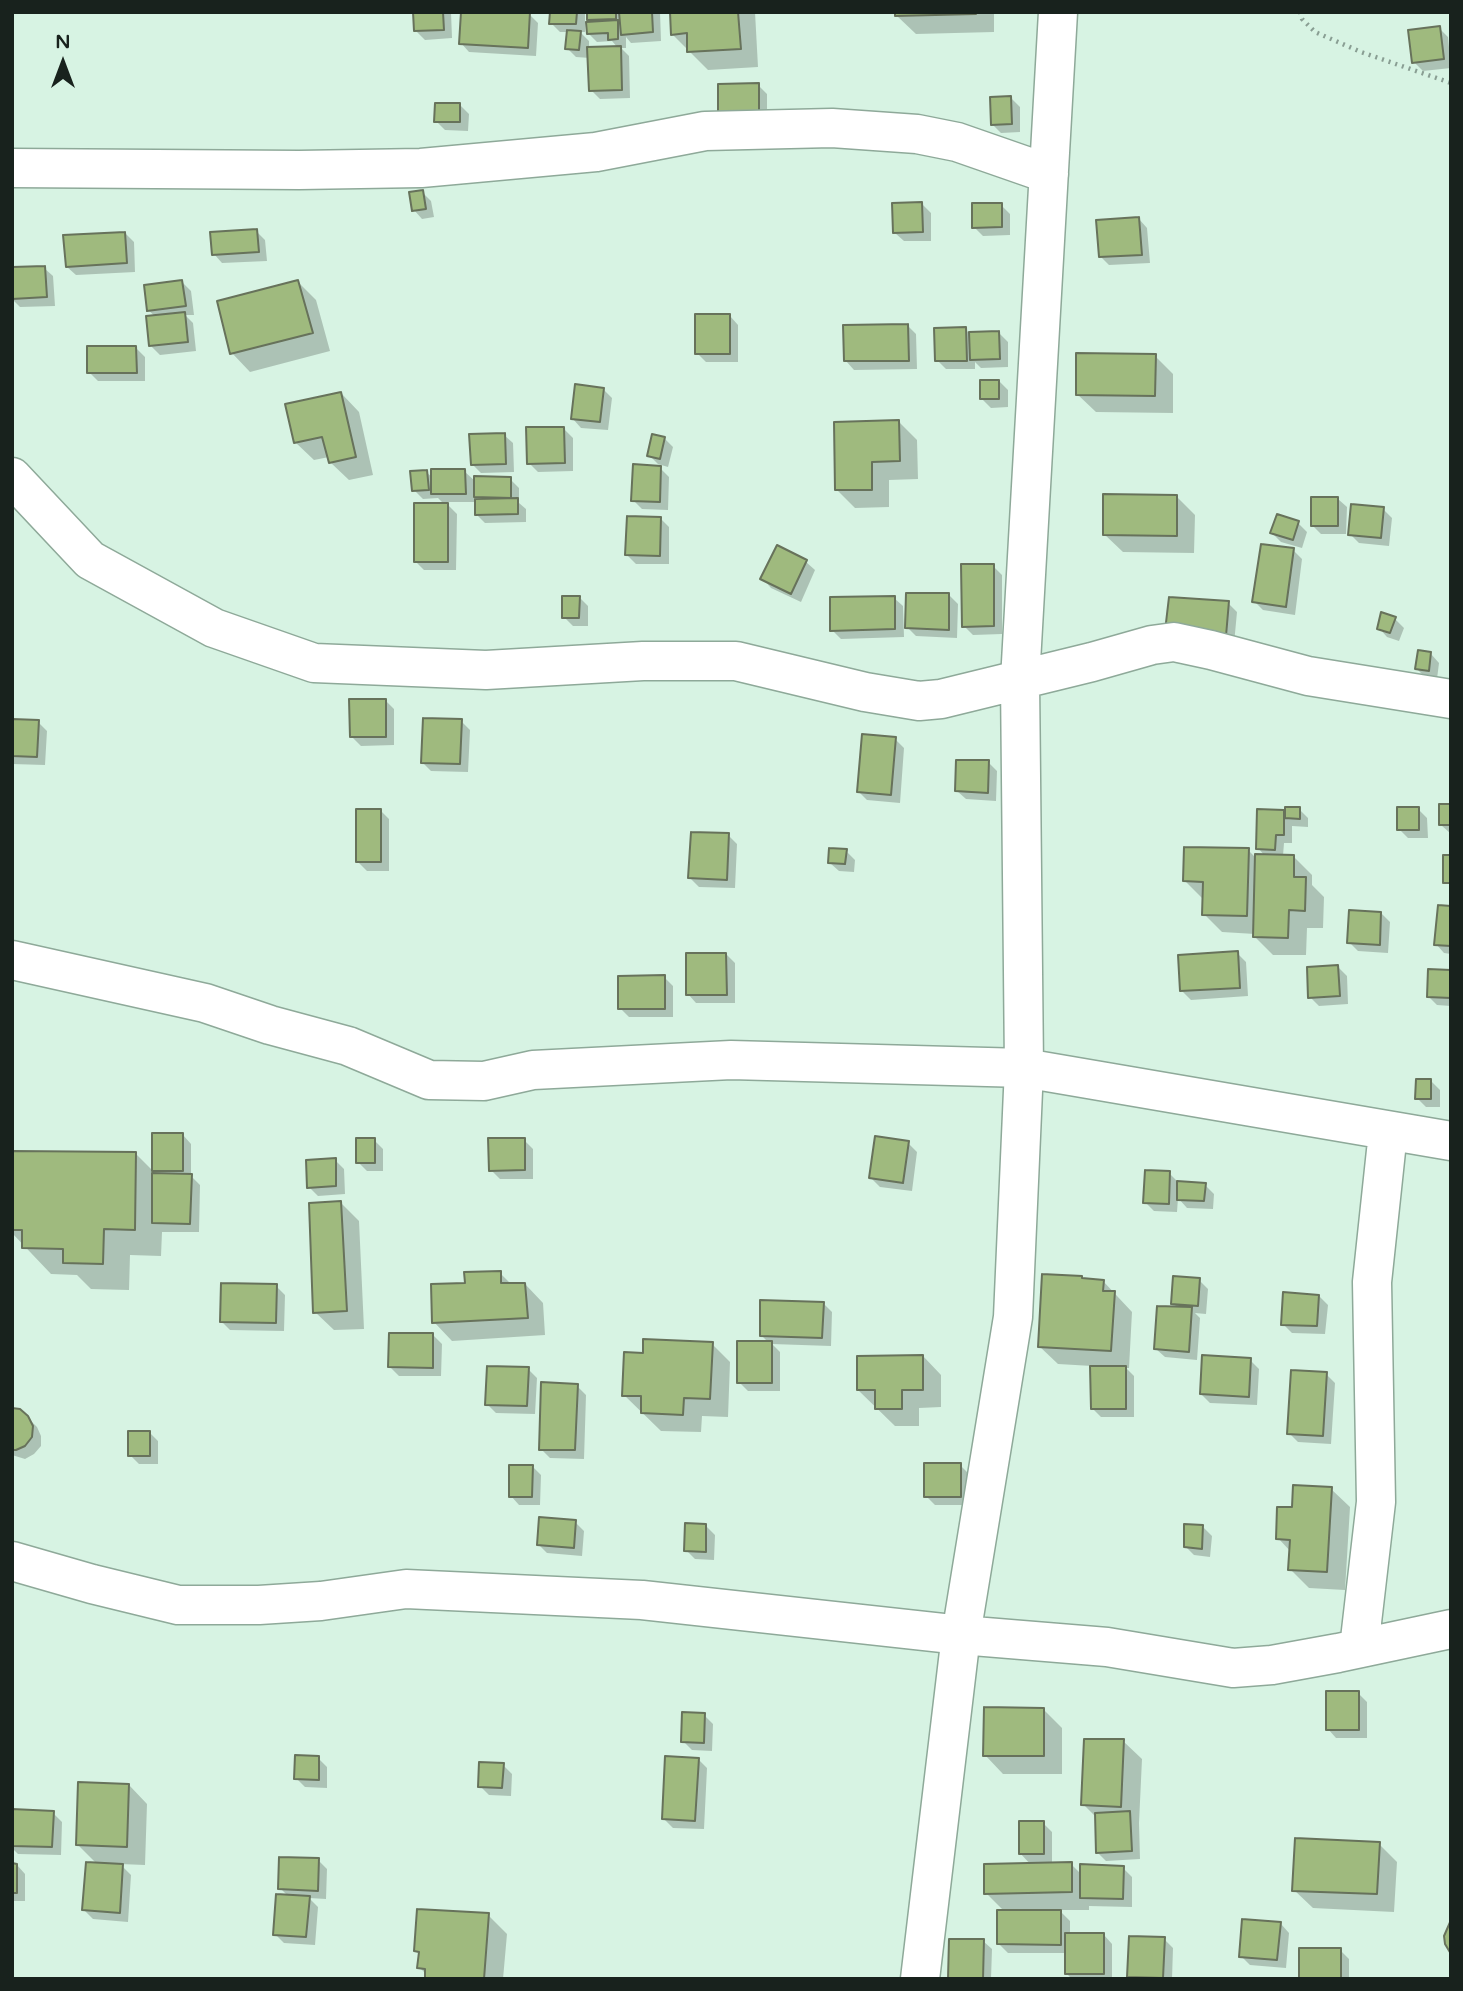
<!DOCTYPE html>
<html>
<head>
<meta charset="utf-8">
<style>
	body { margin:0 }
	#map { position:relative; width:1463px; height:1991px; overflow:hidden; background:#d7f3e3; font-family:"Varela Round",sans-serif }
	canvas { display:block }
	.frame { position:absolute; inset:0; border:14px solid #18221d; pointer-events:none }
	.north { position:absolute; left:28px; top:28px; width:70px; height:70px; -webkit-text-stroke:5px #d7f3e3; paint-order:stroke; rotate:0deg; font-size:19px; font-weight:700; line-height:28px; text-align:center; color:#18221d }
	.north::after { content:''; display:block; margin:auto; width:24px; height:32px; background:#18221d; clip-path:polygon(50% 0,100% 100%,50% 72%,0 100%) }
</style>
</head>
<body>
<div id="map">
<canvas width="1463" height="1991"></canvas>
<div class="frame"></div>
<div class="north">N</div>
</div>
<script>
const c = document.querySelector('canvas').getContext('2d');
c.lineJoin = 'round';
function fillPath(path, color) { c.fillStyle = color; c.fill(path, 'evenodd'); }
const poly = rows => new Path2D(rows.map(r => 'M' + r).join(''));
function stroke(path, color, width, dash) { c.strokeStyle = color; c.lineWidth = width; c.lineCap = dash ? 'butt' : 'round'; c.setLineDash(dash || []); c.stroke(path); }
const shadow = poly([
	[415,12,451,12,452,38,425,40,416,31],
	[552,12,585,12,585,32,580,32,589,41,589,48,618,48,612,41,597,42,588,33,593,23,589,20,589,12,660,12,661,41,631,43,626,37,626,48,621,48,629,56,630,98,600,99,591,90,590,58,576,57,567,48,568,32,560,32,551,23],
	[671,12,755,12,758,67,708,70,672,34],
	[897,12,994,12,994,32,916,34,897,16],
	[529,14,538,23,536,56,469,52,461,43],
	[1439,28,1448,37,1451,68,1423,71,1414,62],
	[758,85,767,94,767,127,729,127],
	[1011,98,1020,107,1020,132,1001,133,992,124],
	[460,105,469,114,468,131,445,130,436,121],
	[422,192,431,201,434,217,422,219,414,210],
	[922,204,931,213,931,241,904,241,895,233],
	[1001,205,1010,214,1010,235,983,236,974,227],
	[1139,219,1147,228,1150,263,1109,265,1100,256],
	[256,231,265,240,267,261,222,263,214,254],
	[125,233,134,242,135,272,76,275,67,267],
	[44,268,53,276,55,306,20,307,12,299,12,269],
	[182,282,191,291,194,315,185,315,193,323,196,351,160,355,151,346,156,317,148,310],
	[298,282,316,300,330,351,250,372,232,353],
	[730,316,738,325,738,362,706,362,697,353],
	[907,325,916,334,917,369,854,370,846,361],
	[965,329,970,334,999,333,1008,342,1008,367,981,368,975,362,975,369,946,369,937,360],
	[136,348,145,357,145,381,98,381,89,372],
	[1155,356,1173,374,1173,413,1096,412,1077,394],
	[999,381,1008,390,1008,407,991,408,982,399],
	[603,389,612,398,608,430,581,428,573,419],
	[341,393,359,412,373,475,349,480,330,462,329,457,314,460,295,442],
	[899,422,917,440,918,479,889,480,889,507,855,508,837,490],
	[564,429,573,438,573,471,538,472,529,463],
	[504,435,513,443,514,472,481,473,472,464],
	[664,438,673,447,668,467,658,464,649,455],
	[660,468,669,477,668,510,642,509,633,500],
	[464,471,476,482,510,479,519,488,519,503,526,509,526,522,485,523,476,514,476,502,445,502,457,514,456,570,424,570,415,561,445,505,438,498,423,499,414,490,426,472,433,478],
	[1177,497,1195,515,1194,553,1123,552,1104,534],
	[1338,499,1347,507,1346,534,1321,534,1312,525],
	[1383,509,1392,518,1389,546,1359,543,1350,534],
	[660,518,669,527,669,564,636,564,627,555],
	[1298,523,1307,532,1302,548,1281,542,1272,533],
	[778,547,806,562,815,570,801,602,771,588,763,579],
	[1293,550,1302,559,1295,615,1263,610,1254,601],
	[993,566,1002,575,1002,634,973,635,964,626],
	[949,595,958,604,957,638,916,636,907,627],
	[580,598,588,606,588,626,573,626,564,617],
	[894,598,903,606,904,637,841,639,832,630],
	[1228,603,1237,612,1234,644,1176,639],
	[1395,619,1404,628,1399,641,1387,637,1379,628],
	[1431,654,1439,663,1437,679,1426,678,1417,669],
	[385,700,394,709,394,745,361,746,352,737],
	[12,721,38,722,47,731,45,765,12,764],
	[461,721,470,730,468,772,431,771,422,762],
	[895,739,904,748,900,803,867,800,858,791],
	[988,762,997,771,996,801,966,799,957,791],
	[1451,806,1451,833,1450,833,1441,825],
	[1299,809,1308,818,1308,827,1292,826,1292,843,1284,843,1283,856,1293,856,1312,875,1312,885,1324,897,1323,928,1307,928,1306,955,1273,955,1254,936,1255,934,1222,932,1204,914,1203,899,1185,881,1248,850,1257,859,1265,856,1258,848,1258,811,1287,812],
	[1418,809,1427,818,1428,838,1408,838,1399,829],
	[380,810,389,819,389,871,367,871,358,862],
	[728,835,737,844,735,888,699,887,690,878],
	[846,851,855,860,854,872,839,871,830,863],
	[1451,908,1451,954,1444,953,1436,944],
	[1381,913,1390,922,1388,953,1358,951,1349,942],
	[1237,953,1246,962,1248,996,1191,1000,1182,991],
	[726,954,735,963,735,1003,696,1003,688,994],
	[1338,967,1347,976,1348,1004,1319,1006,1310,997],
	[1451,971,1451,1006,1437,1005,1428,996],
	[664,977,673,986,673,1017,629,1017,620,1008],
	[1431,1081,1440,1090,1440,1107,1426,1107,1417,1098],
	[153,1135,183,1135,191,1144,191,1176,200,1185,199,1232,162,1232,161,1256,130,1255,129,1290,91,1289,77,1275,51,1274,12,1233,12,1152,136,1154,153,1171],
	[374,1140,383,1149,383,1171,367,1171,358,1162],
	[524,1140,533,1149,533,1179,500,1179,491,1170],
	[908,1143,917,1152,912,1191,880,1187,871,1178],
	[335,1160,344,1169,345,1194,318,1196,309,1187],
	[1169,1173,1178,1182,1205,1185,1214,1194,1213,1209,1187,1208,1178,1198,1177,1212,1154,1211,1145,1202],
	[341,1203,359,1221,364,1329,334,1330,315,1312],
	[500,1273,512,1285,525,1284,543,1303,545,1335,452,1341,434,1322,467,1285],
	[1084,1280,1103,1281,1132,1312,1129,1368,1126,1368,1134,1376,1134,1417,1101,1417,1092,1408,1092,1366,1058,1364,1039,1346],
	[1199,1280,1208,1289,1206,1314,1195,1313,1200,1318,1197,1360,1165,1357,1156,1349,1178,1308,1173,1303],
	[276,1286,285,1295,284,1331,230,1330,222,1322],
	[1319,1296,1328,1305,1325,1334,1292,1333,1283,1324],
	[823,1303,832,1312,831,1346,772,1344,780,1352,780,1391,748,1391,739,1382,769,1343,761,1335],
	[433,1335,442,1344,441,1376,399,1376,390,1367],
	[712,1344,730,1362,728,1417,702,1416,701,1432,661,1431,624,1395,645,1355],
	[923,1356,941,1375,941,1407,919,1408,919,1426,895,1426,858,1390],
	[1250,1360,1259,1369,1257,1405,1210,1403,1201,1394],
	[528,1369,537,1378,535,1414,496,1413,487,1404],
	[1326,1374,1335,1383,1331,1444,1298,1442,1289,1433],
	[577,1386,586,1395,584,1459,550,1458,541,1449],
	[12,1410,27,1417,37,1427,41,1436,41,1446,34,1454,25,1459,12,1455],
	[149,1432,158,1441,158,1464,139,1464,130,1455],
	[960,1465,969,1474,969,1505,935,1505,926,1496],
	[532,1466,541,1475,540,1505,519,1505,511,1496],
	[1331,1489,1350,1507,1345,1590,1309,1588,1290,1569,1291,1552,1278,1538],
	[575,1522,584,1531,582,1556,547,1553,538,1544],
	[706,1526,715,1535,714,1560,695,1559,686,1550],
	[1203,1527,1212,1536,1210,1557,1194,1555,1185,1546],
	[1358,1693,1367,1702,1367,1738,1336,1738,1328,1729],
	[1043,1709,1062,1728,1062,1774,1003,1774,985,1755],
	[704,1715,713,1724,712,1751,692,1750,683,1741],
	[1123,1741,1142,1759,1139,1823,1140,1859,1106,1861,1097,1852,1097,1818,1083,1804],
	[318,1758,327,1767,327,1788,305,1787,296,1778],
	[698,1759,707,1768,704,1829,673,1828,664,1819],
	[503,1765,512,1774,511,1796,489,1795,480,1786],
	[129,1785,147,1804,145,1865,120,1864,131,1875,128,1922,93,1919,84,1910,98,1865,78,1845],
	[12,1811,53,1813,62,1822,61,1855,18,1854,12,1848],
	[1043,1823,1052,1832,1052,1864,1071,1864,1082,1875,1123,1868,1132,1877,1132,1907,1089,1906,1089,1910,1059,1910,1070,1921,1070,1935,1104,1935,1112,1944,1112,1979,1072,1979,1067,1974,1067,1953,1008,1953,999,1944,1005,1912,986,1893,1031,1865,1020,1853],
	[1379,1844,1397,1862,1394,1912,1313,1908,1294,1890],
	[318,1860,327,1869,326,1899,309,1898,318,1907,315,1945,284,1943,275,1934,288,1896,280,1888],
	[12,1865,17,1865,25,1874,25,1901,12,1901],
	[488,1915,507,1934,503,1979,427,1979,427,1975,419,1967,421,1955,416,1951],
	[1281,1924,1289,1933,1286,1968,1250,1965,1241,1956],
	[1164,1939,1173,1948,1172,1979,1132,1979,1129,1976],
	[983,1941,992,1949,991,1979,950,1979],
	[1340,1950,1349,1959,1349,1979,1301,1979]
]);
const building = poly([
	[413,12,443,12,444,30,414,31,413,12],
	[461,12,530,12,528,48,459,44,461,12],
	[550,12,577,12,576,24,549,24,550,12],
	[587,12,616,12,616,19,587,20,587,12],
	[619,12,652,12,653,32,621,35,619,12],
	[670,12,738,12,741,49,687,52,687,33,671,35,670,12],
	[895,12,976,12,976,14,895,16,895,12],
	[618,20,618,39,608,40,608,33,587,34,586,22,618,20],
	[1440,26,1444,59,1412,63,1408,30,1440,26],
	[567,30,581,31,579,50,565,49,567,30],
	[621,46,622,90,589,91,587,47,621,46],
	[759,83,759,119,718,119,718,84,759,83],
	[1011,96,1012,124,991,125,990,97,1011,96],
	[435,103,460,103,460,122,434,122,435,103],
	[423,190,426,209,412,211,409,192,423,190],
	[922,202,923,232,893,233,892,203,922,202],
	[972,203,1002,203,1002,227,972,228,972,203],
	[1139,217,1142,255,1099,257,1096,220,1139,217],
	[257,229,259,252,212,255,210,232,257,229],
	[125,232,127,263,66,267,63,235,125,232],
	[45,266,47,297,12,299,12,267,45,266],
	[182,280,186,306,147,311,144,285,182,280],
	[298,280,313,333,230,354,217,301,298,280],
	[185,312,188,342,149,346,146,316,185,312],
	[695,314,730,314,730,354,695,354,695,314],
	[908,324,909,361,844,361,843,325,908,324],
	[966,327,967,361,935,361,934,328,966,327],
	[999,331,1000,359,970,360,969,332,999,331],
	[87,346,136,346,137,373,87,373,87,346],
	[1076,353,1156,354,1155,396,1076,395,1076,353],
	[980,380,999,380,999,399,980,399,980,380],
	[575,384,604,388,600,422,571,419,575,384],
	[341,392,356,457,329,463,322,437,294,443,285,404,341,392],
	[899,420,900,461,872,462,872,490,835,490,834,422,899,420],
	[526,427,564,427,565,463,527,464,526,427],
	[505,433,506,464,471,465,469,434,505,433],
	[652,434,665,437,660,459,647,456,652,434],
	[633,464,661,466,660,502,631,501,633,464],
	[431,469,465,469,466,494,431,494,431,469],
	[427,470,429,490,412,491,410,471,427,470],
	[474,476,511,477,511,498,474,497,474,476],
	[1103,494,1177,495,1177,536,1103,535,1103,494],
	[1311,497,1338,497,1338,526,1311,526,1311,497],
	[518,498,518,514,475,515,475,499,518,498],
	[414,503,448,503,448,562,414,562,414,503],
	[1351,504,1384,507,1381,538,1348,535,1351,504],
	[1277,514,1299,521,1293,540,1270,533,1277,514],
	[627,516,661,517,660,556,625,555,627,516],
	[1261,544,1294,548,1286,607,1252,602,1261,544],
	[777,545,807,560,791,594,760,579,777,545],
	[961,564,994,564,994,626,962,627,961,564],
	[906,593,949,593,949,630,905,628,906,593],
	[562,596,580,596,579,618,562,618,562,596],
	[895,596,895,629,830,631,830,597,895,596],
	[1169,597,1229,601,1226,636,1165,631,1169,597],
	[1381,612,1396,617,1390,633,1377,629,1381,612],
	[1418,650,1431,652,1429,671,1415,669,1418,650],
	[349,699,386,699,386,737,350,737,349,699],
	[423,718,462,719,460,764,421,763,423,718],
	[12,719,39,720,37,757,12,756,12,719],
	[862,734,896,737,891,795,857,792,862,734],
	[956,760,989,760,988,793,955,791,956,760],
	[1439,804,1451,804,1451,825,1439,825,1439,804],
	[1285,807,1300,807,1300,819,1285,818,1285,807],
	[1397,807,1419,807,1419,830,1397,830,1397,807],
	[356,809,381,809,381,862,356,862,356,809],
	[1257,809,1284,810,1284,835,1276,835,1275,850,1256,849,1257,809],
	[691,832,729,833,727,880,688,878,691,832],
	[1184,847,1249,848,1247,916,1202,915,1203,882,1183,881,1184,847],
	[829,848,847,849,845,864,828,863,829,848],
	[1255,854,1294,855,1294,877,1306,877,1305,911,1289,910,1288,938,1253,937,1255,854],
	[1443,855,1451,855,1451,883,1443,883,1443,855],
	[1438,905,1451,906,1451,946,1434,945,1438,905],
	[1349,910,1381,912,1380,945,1347,943,1349,910],
	[1238,951,1240,988,1180,991,1178,955,1238,951],
	[686,953,726,953,727,995,686,995,686,953],
	[1338,965,1340,996,1308,998,1307,967,1338,965],
	[1428,969,1451,970,1451,998,1427,997,1428,969],
	[665,975,665,1009,618,1009,618,976,665,975],
	[1416,1079,1431,1079,1431,1099,1415,1099,1416,1079],
	[152,1133,183,1133,183,1171,152,1171,152,1133],
	[875,1136,909,1141,903,1183,869,1178,875,1136],
	[356,1138,375,1138,375,1163,356,1163,356,1138],
	[488,1138,525,1138,525,1170,489,1171,488,1138],
	[12,1151,136,1152,135,1230,104,1229,103,1264,63,1263,63,1249,22,1248,22,1230,12,1230,12,1151],
	[336,1158,336,1186,307,1188,306,1160,336,1158],
	[1145,1170,1170,1171,1169,1204,1143,1203,1145,1170],
	[152,1173,192,1174,190,1224,152,1223,152,1173],
	[1177,1181,1206,1183,1204,1201,1177,1200,1177,1181],
	[341,1201,347,1311,313,1313,309,1203,341,1201],
	[501,1271,501,1283,525,1283,528,1318,432,1323,431,1284,465,1283,464,1272,501,1271],
	[1042,1274,1082,1276,1082,1278,1104,1280,1103,1291,1115,1291,1111,1351,1038,1347,1042,1274],
	[1173,1276,1200,1278,1198,1306,1171,1304,1173,1276],
	[221,1283,277,1284,276,1323,220,1322,221,1283],
	[1283,1292,1319,1295,1317,1326,1281,1325,1283,1292],
	[760,1300,824,1302,822,1338,760,1336,760,1300],
	[1157,1306,1192,1307,1189,1352,1154,1349,1157,1306],
	[389,1333,433,1333,433,1368,388,1367,389,1333],
	[643,1339,713,1342,710,1399,684,1398,683,1415,641,1413,641,1396,622,1396,624,1352,643,1353,643,1339],
	[737,1341,772,1341,772,1383,737,1383,737,1341],
	[923,1355,923,1390,902,1390,902,1409,875,1409,875,1390,857,1390,857,1356,923,1355],
	[1202,1355,1251,1358,1249,1397,1200,1394,1202,1355],
	[487,1366,529,1367,527,1406,485,1405,487,1366],
	[1090,1366,1126,1366,1126,1409,1091,1409,1090,1366],
	[1291,1370,1327,1372,1323,1436,1287,1434,1291,1370],
	[541,1382,578,1384,575,1450,539,1450,541,1382],
	[12,1408,20,1409,28,1416,33,1426,32,1437,25,1446,16,1450,12,1450,12,1408],
	[128,1431,150,1431,150,1456,128,1456,128,1431],
	[924,1463,961,1463,961,1497,924,1497,924,1463],
	[509,1465,533,1465,532,1497,509,1497,509,1465],
	[1293,1485,1332,1487,1327,1572,1288,1570,1290,1540,1276,1539,1277,1507,1292,1507,1293,1485],
	[539,1517,576,1520,574,1548,537,1545,539,1517],
	[685,1523,706,1524,706,1552,684,1551,685,1523],
	[1184,1524,1203,1525,1202,1549,1184,1547,1184,1524],
	[1326,1691,1359,1691,1359,1730,1326,1730,1326,1691],
	[984,1707,1044,1708,1044,1756,983,1756,984,1707],
	[682,1712,705,1713,704,1743,681,1742,682,1712],
	[1084,1739,1124,1739,1121,1807,1081,1805,1084,1739],
	[295,1755,319,1756,319,1780,294,1779,295,1755],
	[665,1756,699,1758,695,1821,662,1819,665,1756],
	[479,1762,504,1763,502,1788,478,1787,479,1762],
	[78,1782,129,1784,127,1847,76,1845,78,1782],
	[12,1809,54,1811,52,1847,12,1846,12,1809],
	[1130,1811,1132,1851,1096,1853,1095,1813,1130,1811],
	[1019,1821,1044,1821,1044,1854,1019,1854,1019,1821],
	[1295,1838,1380,1842,1377,1894,1292,1891,1295,1838],
	[279,1857,319,1858,318,1891,278,1889,279,1857],
	[86,1862,123,1864,120,1913,82,1910,86,1862],
	[1072,1862,1072,1892,984,1894,984,1864,1072,1862],
	[12,1863,17,1864,17,1893,12,1893,12,1863],
	[1080,1864,1124,1866,1123,1899,1080,1898,1080,1864],
	[276,1894,310,1896,306,1937,273,1935,276,1894],
	[417,1909,489,1913,484,1979,425,1979,425,1969,417,1968,419,1952,414,1951,417,1909],
	[997,1910,1061,1910,1061,1945,997,1944,997,1910],
	[1242,1919,1281,1922,1277,1960,1239,1957,1242,1919],
	[1451,1920,1451,1954,1445,1944,1444,1936,1451,1920],
	[1065,1933,1104,1933,1104,1974,1065,1974,1065,1933],
	[1129,1936,1165,1937,1163,1978,1127,1977,1129,1936],
	[949,1939,984,1939,983,1979,948,1979,949,1939],
	[1299,1948,1341,1948,1341,1979,1299,1979,1299,1948]
]);
const path = poly([
	[1300,12,1302,19,1315,32,1361,52,1451,83]
]);
const street = poly([
	[12,168,299,170,421,168,596,152,705,131,832,128,917,134,957,142,1049,174],
	[12,477,90,560,214,628,314,663,486,670,643,661,736,661,865,692,919,701,941,699,1092,662,1152,645,1174,642,1211,650,1308,676,1451,699],
	[12,960,205,1003,270,1025,348,1046,429,1080,484,1081,533,1070,731,1060,1024,1068,1451,1141],
	[12,1561,92,1584,178,1605,259,1605,321,1601,406,1589,642,1600,961,1635,1107,1647,1233,1668,1272,1665,1338,1653,1451,1629],
	[1359,1648,1376,1502,1372,1282,1388,1132],
	[920,1979,961,1635,1013,1317,1024,1068,1020,680,1058,12]
]);
fillPath(shadow, '#0003');
fillPath(building, '#9fba7e');
stroke(building, '#67725b', 2);
stroke(street, '#8ea999', 41);
stroke(path, '#899e93', 4.5, [2, 5]);
stroke(street, '#fff', 38);
</script>
</body>
</html>
